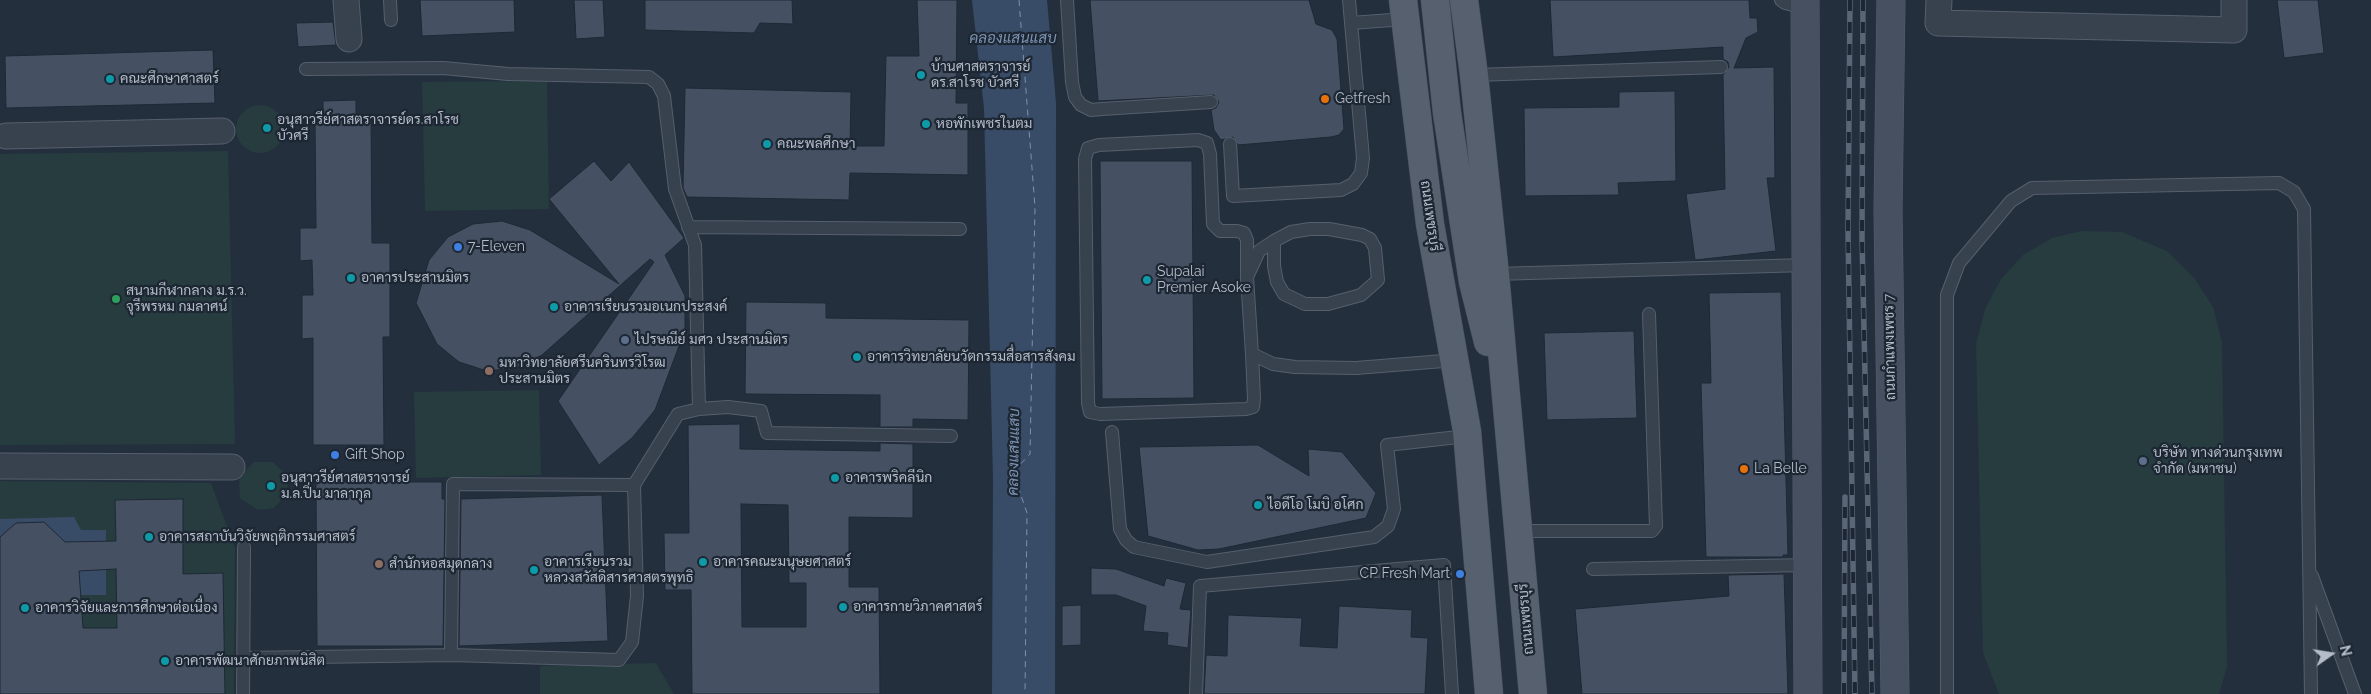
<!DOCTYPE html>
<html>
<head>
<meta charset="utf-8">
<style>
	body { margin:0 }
	#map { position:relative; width:2371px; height:694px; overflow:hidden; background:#242f3e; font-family:Raleway,sans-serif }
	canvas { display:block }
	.north { position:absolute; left:2306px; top:629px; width:50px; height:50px; -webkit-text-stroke:4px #1d2633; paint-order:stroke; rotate:77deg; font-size:14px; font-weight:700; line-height:20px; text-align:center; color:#b4bcc9 }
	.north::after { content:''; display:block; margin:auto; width:18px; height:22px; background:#b4bcc9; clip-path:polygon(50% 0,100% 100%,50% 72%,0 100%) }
</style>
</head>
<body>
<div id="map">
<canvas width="2371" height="694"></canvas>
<div class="north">N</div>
</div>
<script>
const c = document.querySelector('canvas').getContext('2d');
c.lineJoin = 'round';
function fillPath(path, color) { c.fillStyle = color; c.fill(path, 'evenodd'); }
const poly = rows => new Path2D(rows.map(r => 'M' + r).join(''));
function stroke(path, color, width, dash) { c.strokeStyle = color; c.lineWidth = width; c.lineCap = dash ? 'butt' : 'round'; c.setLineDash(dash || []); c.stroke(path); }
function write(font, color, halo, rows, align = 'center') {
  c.font = font + ' Raleway,Sarabun,sans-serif'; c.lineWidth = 4.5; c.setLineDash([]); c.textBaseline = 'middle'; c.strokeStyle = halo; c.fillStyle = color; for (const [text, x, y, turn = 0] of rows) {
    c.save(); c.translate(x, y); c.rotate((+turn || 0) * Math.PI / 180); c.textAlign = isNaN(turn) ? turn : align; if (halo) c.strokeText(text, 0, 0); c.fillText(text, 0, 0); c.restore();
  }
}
const green = poly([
	[547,81,549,209,425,211,422,82],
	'236 129a24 24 0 1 1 48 0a24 24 0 1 1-48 0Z',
	[228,151,235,444,0,445,0,154],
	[2082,231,2122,232,2167,251,2195,279,2213,307,2222,342,2227,667,2219,694,1999,694,1983,653,1976,344,1985,309,2001,279,2023,255,2052,238],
	[539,390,541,475,416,478,414,392],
	[254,462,273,462,287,476,288,492,274,508,258,510,240,498,239,478],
	[0,481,211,483,235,548,234,694,0,694],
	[656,663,674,694,540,694,540,666]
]);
const water = poly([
	[972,0,1047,0,1056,103,1055,694,992,694,993,478,984,108],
	[74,517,81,530,106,530,106,595,80,595,74,571,94,542,65,542,44,522,16,523,0,537,0,519]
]);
const ferry = poly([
	[1019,0,1035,207,1030,454,1013,472,1027,513,1025,694]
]);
const building = poly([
	[420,0,514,0,515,32,422,36,420,0],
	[574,0,603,0,605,37,576,39,574,0],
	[645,0,792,0,793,24,760,23,754,33,645,30,645,0],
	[917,0,957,0,956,103,968,103,968,175,850,173,849,200,687,197,683,188,685,88,851,92,850,146,884,146,886,56,919,56,917,0],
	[1090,0,1309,0,1316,24,1332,30,1337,39,1344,129,1339,135,1331,137,1238,145,1233,137,1221,140,1214,130,1211,110,1216,108,1219,102,1214,95,1098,101,1090,0],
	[1550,0,1749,0,1750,18,1757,18,1758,32,1746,38,1734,68,1774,67,1775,178,1767,178,1776,251,1695,260,1686,194,1725,189,1723,75,1729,67,1728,62,1723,59,1723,47,1553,57,1550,0],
	[2277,0,2318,0,2324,53,2284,58,2277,0],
	[333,22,336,45,298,47,296,23,333,22],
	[213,50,215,103,6,108,5,56,213,50],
	[1675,91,1676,181,1618,183,1619,195,1525,196,1524,108,1619,107,1619,92,1675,91],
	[356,100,356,118,371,118,372,243,390,243,390,337,383,337,384,445,313,445,313,338,302,339,302,295,313,295,312,260,300,261,300,228,316,228,315,119,323,118,323,101,356,100],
	[594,161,611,181,629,162,684,238,665,255,685,296,685,330,655,410,632,438,599,465,558,401,654,262,650,259,542,355,516,368,487,371,459,362,437,344,416,303,429,260,448,237,473,224,502,221,530,230,619,284,549,199,594,161],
	[1100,161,1192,161,1194,398,1102,399,1100,161],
	[1781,292,1788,555,1783,555,1783,557,1706,557,1701,383,1711,383,1709,293,1781,292],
	[746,302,826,303,826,318,969,320,968,420,913,419,913,427,880,427,880,395,745,394,746,302],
	[1634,331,1637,418,1547,420,1544,333,1634,331],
	[740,424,740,449,880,451,880,443,913,444,913,518,849,517,849,587,879,587,880,694,692,694,691,590,665,590,664,533,689,533,688,425,740,424],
	[741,504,788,505,789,583,806,583,806,627,742,627,741,504],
	[1258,445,1309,476,1308,449,1342,452,1376,493,1366,518,1219,549,1198,550,1148,536,1139,447,1258,445],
	[316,482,442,482,442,499,445,499,443,646,317,646,316,482],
	[602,495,608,641,459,646,461,499,602,495],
	[183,499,183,574,223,573,225,694,0,694,0,537,16,523,44,522,65,542,116,541,115,500,183,499],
	[116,569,117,628,83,628,79,571,116,569],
	[1091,568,1116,569,1164,586,1166,578,1186,583,1180,609,1191,610,1188,648,1167,645,1168,633,1143,631,1146,606,1116,595,1091,595,1091,568],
	[1784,574,1788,694,1582,694,1575,609,1729,596,1728,575,1784,574],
	[1081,605,1081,645,1062,646,1062,606,1081,605],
	[1339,606,1412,610,1411,637,1428,638,1425,694,1204,694,1206,655,1227,656,1228,615,1302,618,1300,646,1337,648,1339,606]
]);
const lane = poly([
	[390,0,391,20],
	[1067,0,1072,82,1075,97,1081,105,1091,110,1102,109,1211,102],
	[1781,0,1785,3,1805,8],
	[1351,23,1405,19],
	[306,69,443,68,508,74,649,77,658,84,664,96,675,189,695,245,699,409],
	[1474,75,1721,67],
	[1230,144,1233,196,1341,190,1353,184,1361,173,1363,158,1349,0],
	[688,227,960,229],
	[1274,241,1274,266,1277,282,1284,294,1305,304,1328,304,1361,295,1378,280,1375,248,1370,239,1362,235,1329,229,1310,229,1291,232,1274,241,1259,251,1247,277,1252,354,1273,364,1295,367,1356,368,1456,360],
	[1495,274,1807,265],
	[1247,277,1247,240,1244,233,1237,231,1220,231,1213,224,1210,154,1207,143,1198,140,1099,145,1088,148,1085,159,1088,403,1090,412,1100,414,1246,409,1253,407,1254,399,1252,354],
	[1112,432,1120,529,1126,540,1134,547,1207,562,1374,537,1388,526,1394,509,1387,445,1467,436],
	[1518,531,1652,531,1656,526,1649,314],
	[1593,569,1808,565],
	[2312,576,2355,694],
	[451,655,619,660,632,642,637,596,634,485],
	[243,658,451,655,453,484,634,485,678,414,699,409,728,407,761,411,767,433,951,436],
	[243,694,244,547],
	[1196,694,1200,586,1444,565,1452,694],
	[1947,694,1947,295,1959,263,2011,201,2032,188,2279,183,2294,192,2304,209,2311,694]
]);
const street = poly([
	[346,0,349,39],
	[1939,0,1938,23,2234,30,2234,0],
	[6,136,222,131],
	[0,466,232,467]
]);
const secondary = poly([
	[1805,0,1808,694],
	[1891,0,1888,210,1895,694]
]);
const primary = poly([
	[1403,0,1430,224,1467,431,1489,694],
	[1435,0,1447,113,1473,282,1488,342],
	[1464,0,1474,75,1495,274,1533,694]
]);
const rail = poly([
	[1850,0,1848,230,1855,694],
	[1863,0,1862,238,1872,694],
	[1844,694,1845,497]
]);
const markers = [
	[921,75,5,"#0f9aa8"],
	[110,79,5,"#0f9aa8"],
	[1325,99,5,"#e8710a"],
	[926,124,5,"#0f9aa8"],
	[267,128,5,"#0f9aa8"],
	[767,144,5,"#0f9aa8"],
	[458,247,5,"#3f7fe0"],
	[351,278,5,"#0f9aa8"],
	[1147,280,5,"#0f9aa8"],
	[116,299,5,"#2e9e5b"],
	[554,307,5,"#0f9aa8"],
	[625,340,5,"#5c6f8a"],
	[857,357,5,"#0f9aa8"],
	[489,371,5,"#8d6e63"],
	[335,455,5,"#3f7fe0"],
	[2143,461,5,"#5c6f8a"],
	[1744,469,5,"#e8710a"],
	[835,478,5,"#0f9aa8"],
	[271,486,5,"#0f9aa8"],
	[1258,505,5,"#0f9aa8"],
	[149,537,5,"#0f9aa8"],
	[703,562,5,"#0f9aa8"],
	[379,564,5,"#8d6e63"],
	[534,570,5,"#0f9aa8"],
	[1460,574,5,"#3f7fe0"],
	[843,607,5,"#0f9aa8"],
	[25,608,5,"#0f9aa8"],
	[165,661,5,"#0f9aa8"]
];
const poiNames = [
	["บ้านศาสตราจารย์",931,67],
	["ดร.สาโรช บัวศรี",931,83],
	["คณะศึกษาศาสตร์",120,79],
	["Getfresh",1335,99],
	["อนุสาวรีย์ศาสตราจารย์ดร.สาโรช",277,120],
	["บัวศรี",277,136],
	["หอพักเพชรในตม",936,124],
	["คณะพลศึกษา",777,144],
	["7-Eleven",468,247],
	["Supalai",1157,272],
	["Premier Asoke",1157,288],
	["อาคารประสานมิตร",361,278],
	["สนามกีฬากลาง ม.ร.ว.",126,291],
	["จุรีพรหม กมลาศน์",126,307],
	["อาคารเรียนรวมอเนกประสงค์",564,307],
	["ไปรษณีย์ มศว ประสานมิตร",635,340],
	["อาคารวิทยาลัยนวัตกรรมสื่อสารสังคม",867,357],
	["มหาวิทยาลัยศรีนครินทรวิโรฒ",499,363],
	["ประสานมิตร",499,379],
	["บริษัท ทางด่วนกรุงเทพ",2153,453],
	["จำกัด (มหาชน)",2153,469],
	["Gift Shop",345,455],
	["La Belle",1754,469],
	["อนุสาวรีย์ศาสตราจารย์",281,478],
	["ม.ล.ปิ่น มาลากุล",281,494],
	["อาคารพริคลีนิก",845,478],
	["ไอดีโอ โมบิ อโศก",1268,505],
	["อาคารสถาบันวิจัยพฤติกรรมศาสตร์",159,537],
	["อาคารเรียนรวม",544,562],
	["หลวงสวัสดิสารศาสตรพุทธิ",544,578],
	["อาคารคณะมนุษยศาสตร์",713,562],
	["สำนักหอสมุดกลาง",389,564],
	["CP Fresh Mart",1450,574,"right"],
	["อาคารกายวิภาคศาสตร์",853,607],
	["อาคารวิจัยและการศึกษาต่อเนื่อง",35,608],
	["อาคารพัฒนาศักยภาพนิสิต",175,661]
];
const streetNames = [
	["ถนนเพชรบุรี",1430,216,82],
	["ถนนกำแพงเพชร 7",1890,347,-91],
	["ถนนเพชรบุรี",1526,619,-95]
];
const waterNames = [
	["คลองแสนแสบ",1013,38],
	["คลองแสนแสบ",1014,452,-89]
];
fillPath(green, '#263c3f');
fillPath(water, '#394c67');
stroke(ferry, '#7c92b1', 1, [6, 5]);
fillPath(building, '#455162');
stroke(building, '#1f2835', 1);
stroke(lane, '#565f6c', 14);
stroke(street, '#565f6c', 27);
stroke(secondary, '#565f6c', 29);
stroke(primary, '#414a57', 29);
stroke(lane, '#38414e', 12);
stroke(street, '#38414e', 25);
stroke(secondary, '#465061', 28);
stroke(primary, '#56606e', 28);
stroke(rail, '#5a6575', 5.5);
stroke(rail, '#1d2633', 4, [11]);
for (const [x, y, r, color] of markers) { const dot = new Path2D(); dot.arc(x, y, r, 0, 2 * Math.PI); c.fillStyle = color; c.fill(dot); stroke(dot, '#1d2633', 2); }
write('14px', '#b4bcc9', '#1d2633', poiNames, 'left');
write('14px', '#b4bcc9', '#1d2633', streetNames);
write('italic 15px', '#7c92b1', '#1d2633', waterNames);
</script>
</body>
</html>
